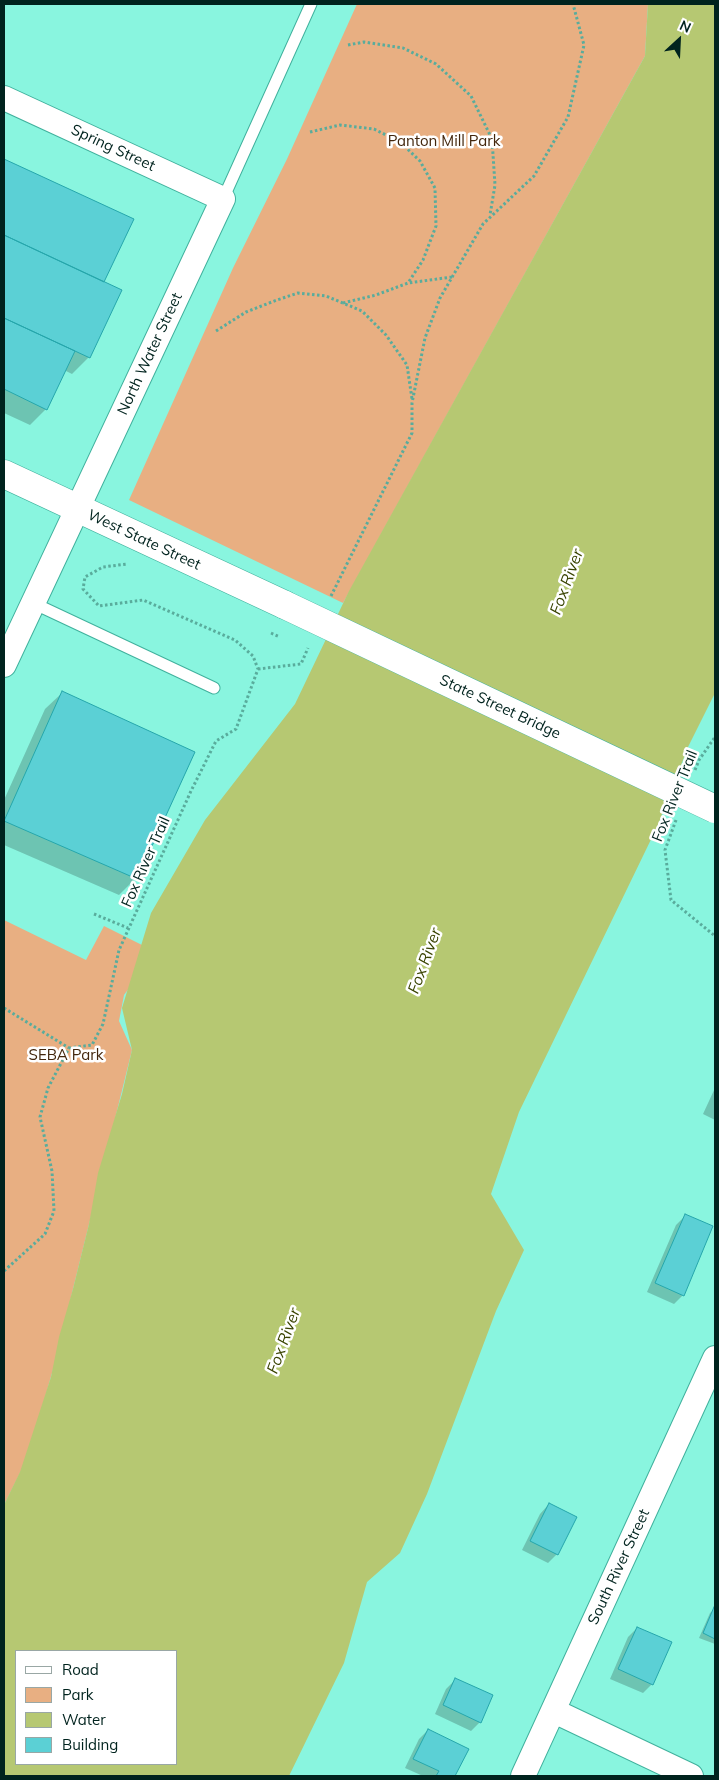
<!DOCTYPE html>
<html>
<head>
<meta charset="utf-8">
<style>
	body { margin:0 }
	#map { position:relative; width:719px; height:1780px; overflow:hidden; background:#89f5df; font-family:Mulish,sans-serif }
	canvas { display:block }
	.frame { position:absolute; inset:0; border:5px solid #00231e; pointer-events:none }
	.legend { position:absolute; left:15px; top:1650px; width:162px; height:115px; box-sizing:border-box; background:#fff; border:1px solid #99a7a5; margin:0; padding:6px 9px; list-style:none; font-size:15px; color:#00231e }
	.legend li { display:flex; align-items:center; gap:10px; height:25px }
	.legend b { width:25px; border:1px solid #99a7a5 }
	.north { position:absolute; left:654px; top:15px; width:50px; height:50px; -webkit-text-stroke:4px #fff; paint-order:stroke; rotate:25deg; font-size:14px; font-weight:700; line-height:20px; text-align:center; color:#00231e }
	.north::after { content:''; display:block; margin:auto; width:18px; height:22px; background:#00231e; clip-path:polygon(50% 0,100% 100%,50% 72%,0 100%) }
</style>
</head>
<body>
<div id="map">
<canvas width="719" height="1780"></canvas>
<div class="frame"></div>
<ul class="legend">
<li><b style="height:6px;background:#fff"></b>Road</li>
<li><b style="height:14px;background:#e8af82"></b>Park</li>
<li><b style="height:14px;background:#b6c872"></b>Water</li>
<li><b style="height:14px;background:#5bd0d5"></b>Building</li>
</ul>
<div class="north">N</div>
</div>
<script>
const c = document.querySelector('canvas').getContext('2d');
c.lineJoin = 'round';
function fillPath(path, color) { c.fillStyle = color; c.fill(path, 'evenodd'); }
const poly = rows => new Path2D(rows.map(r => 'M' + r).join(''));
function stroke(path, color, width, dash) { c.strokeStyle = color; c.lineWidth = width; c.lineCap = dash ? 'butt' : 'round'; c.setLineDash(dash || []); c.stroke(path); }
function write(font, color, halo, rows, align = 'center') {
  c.font = font + ' Mulish,sans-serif'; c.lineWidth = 5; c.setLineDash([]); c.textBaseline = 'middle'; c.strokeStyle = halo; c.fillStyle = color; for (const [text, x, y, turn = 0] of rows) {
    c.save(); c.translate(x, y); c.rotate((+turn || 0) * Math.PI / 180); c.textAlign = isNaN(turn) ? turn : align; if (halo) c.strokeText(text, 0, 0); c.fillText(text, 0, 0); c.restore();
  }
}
const green = poly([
	[357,4,648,4,645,56,343,603,129,500,233,268,287,159],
	[4,920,86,960,104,926,156,952,124,995,119,1021,132,1050,54,1366,28,1457,4,1505]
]);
const water = poly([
	[648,4,715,4,715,693,688,747,658,825,519,1112,491,1194,524,1250,496,1311,427,1494,400,1553,367,1582,344,1663,289,1776,4,1776,4,1505,20,1472,51,1377,59,1337,73,1289,89,1224,98,1173,122,1094,132,1050,122,1008,151,913,205,820,295,704,349,591,645,56],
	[16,1651,176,1651,176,1764,16,1764]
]);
const shadow = poly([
	[4,160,132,220,103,283,120,291,89,357,72,374,64,370,46,409,30,425,4,413],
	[62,693,136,878,119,895,4,845,4,800,45,709],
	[715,1088,715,1120,703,1114],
	[685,1216,683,1295,674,1304,647,1292,676,1225],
	[549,1504,557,1554,548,1563,522,1550,540,1514],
	[715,1609,715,1644,699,1638,710,1613],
	[637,1628,652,1684,643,1693,610,1679,628,1637],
	[455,1680,480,1722,471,1731,435,1714,446,1689],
	[428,1730,467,1750,454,1776,423,1776,405,1768,419,1739]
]);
const building = poly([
	[4,159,134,219,104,282,4,235,4,159],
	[4,235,122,290,90,358,4,318,4,235],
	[4,318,75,351,47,410,4,389,4,318],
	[62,691,195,752,137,879,4,821,62,691],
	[685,1214,713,1226,684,1296,655,1283,685,1214],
	[549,1503,577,1517,558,1555,530,1541,549,1503],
	[714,1607,715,1607,715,1639,703,1633,714,1607],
	[637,1627,672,1642,653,1685,618,1669,637,1627],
	[455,1678,493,1695,481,1723,443,1705,455,1678],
	[428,1729,469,1749,455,1776,436,1776,439,1771,413,1759,428,1729]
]);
const path = poly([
	[348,45,364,42,403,48,436,64,471,96,492,139,495,185,490,215],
	[310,132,340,125,374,129,400,142,420,161,435,188,436,226,423,260,408,283],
	[343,303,376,295,408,283,452,277],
	[216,331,246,312,277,300,298,293,326,296,362,311,386,335,407,365,412,399],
	[331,596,412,433,412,403,425,338,440,298,483,224,534,176,568,117,584,45,573,4],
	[258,669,301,664,308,648],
	[685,755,699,760],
	[695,770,699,760,715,737],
	[676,820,665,850,671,900,715,936],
	[94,914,128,928],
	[4,1008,69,1048],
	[4,1271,45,1234,54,1211,52,1171,40,1117,48,1088,69,1048,92,1045,103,1024,119,950,191,791,216,741,236,729,258,669,253,656,235,640,143,600,99,606,83,589,85,577,103,567,127,564]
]);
const service = poly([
	[223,199,311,4],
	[33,603,214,688]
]);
const minor = poly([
	[4,98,223,199,4,665],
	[554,1711,691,1776],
	[523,1776,715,1358]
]);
const secondary = poly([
	[4,474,285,605]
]);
const pathBridge = poly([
	[271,633,280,637]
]);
const secondaryBridge = poly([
	[285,605,715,809]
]);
const parkNames = [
	["Panton Mill Park",444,141],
	["SEBA Park",66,1055]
];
const streetNames = [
	["Spring Street",113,148,25],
	["North Water Street",150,354,-65],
	["West State Street",144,540,25],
	["State Street Bridge",500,707,25],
	["Fox River Trail",675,796,-68],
	["Fox River Trail",146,862,-66],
	["South River Street",619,1567,-65]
];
const waterNames = [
	["Fox River",567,582,-70],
	["Fox River",425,961,-70],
	["Fox River",284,1341,-70]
];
fillPath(green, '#e8af82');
fillPath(water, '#b6c872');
fillPath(shadow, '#0003');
fillPath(building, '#5bd0d5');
stroke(building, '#25a6ab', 1);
stroke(service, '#40b19d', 13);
stroke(minor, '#40b19d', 26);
stroke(secondary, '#40b19d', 29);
stroke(path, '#59ac9c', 3, [2.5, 2.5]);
stroke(service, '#fff', 11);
stroke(minor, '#fff', 24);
stroke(secondary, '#fff', 28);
stroke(secondaryBridge, '#40b19d', 29, []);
stroke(pathBridge, '#59ac9c', 3, [2.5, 2.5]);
stroke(secondaryBridge, '#fff', 28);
write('15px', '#42260c', '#fff', parkNames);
write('15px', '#00231e', '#fff', streetNames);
write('italic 16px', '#394300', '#fff', waterNames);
</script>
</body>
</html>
